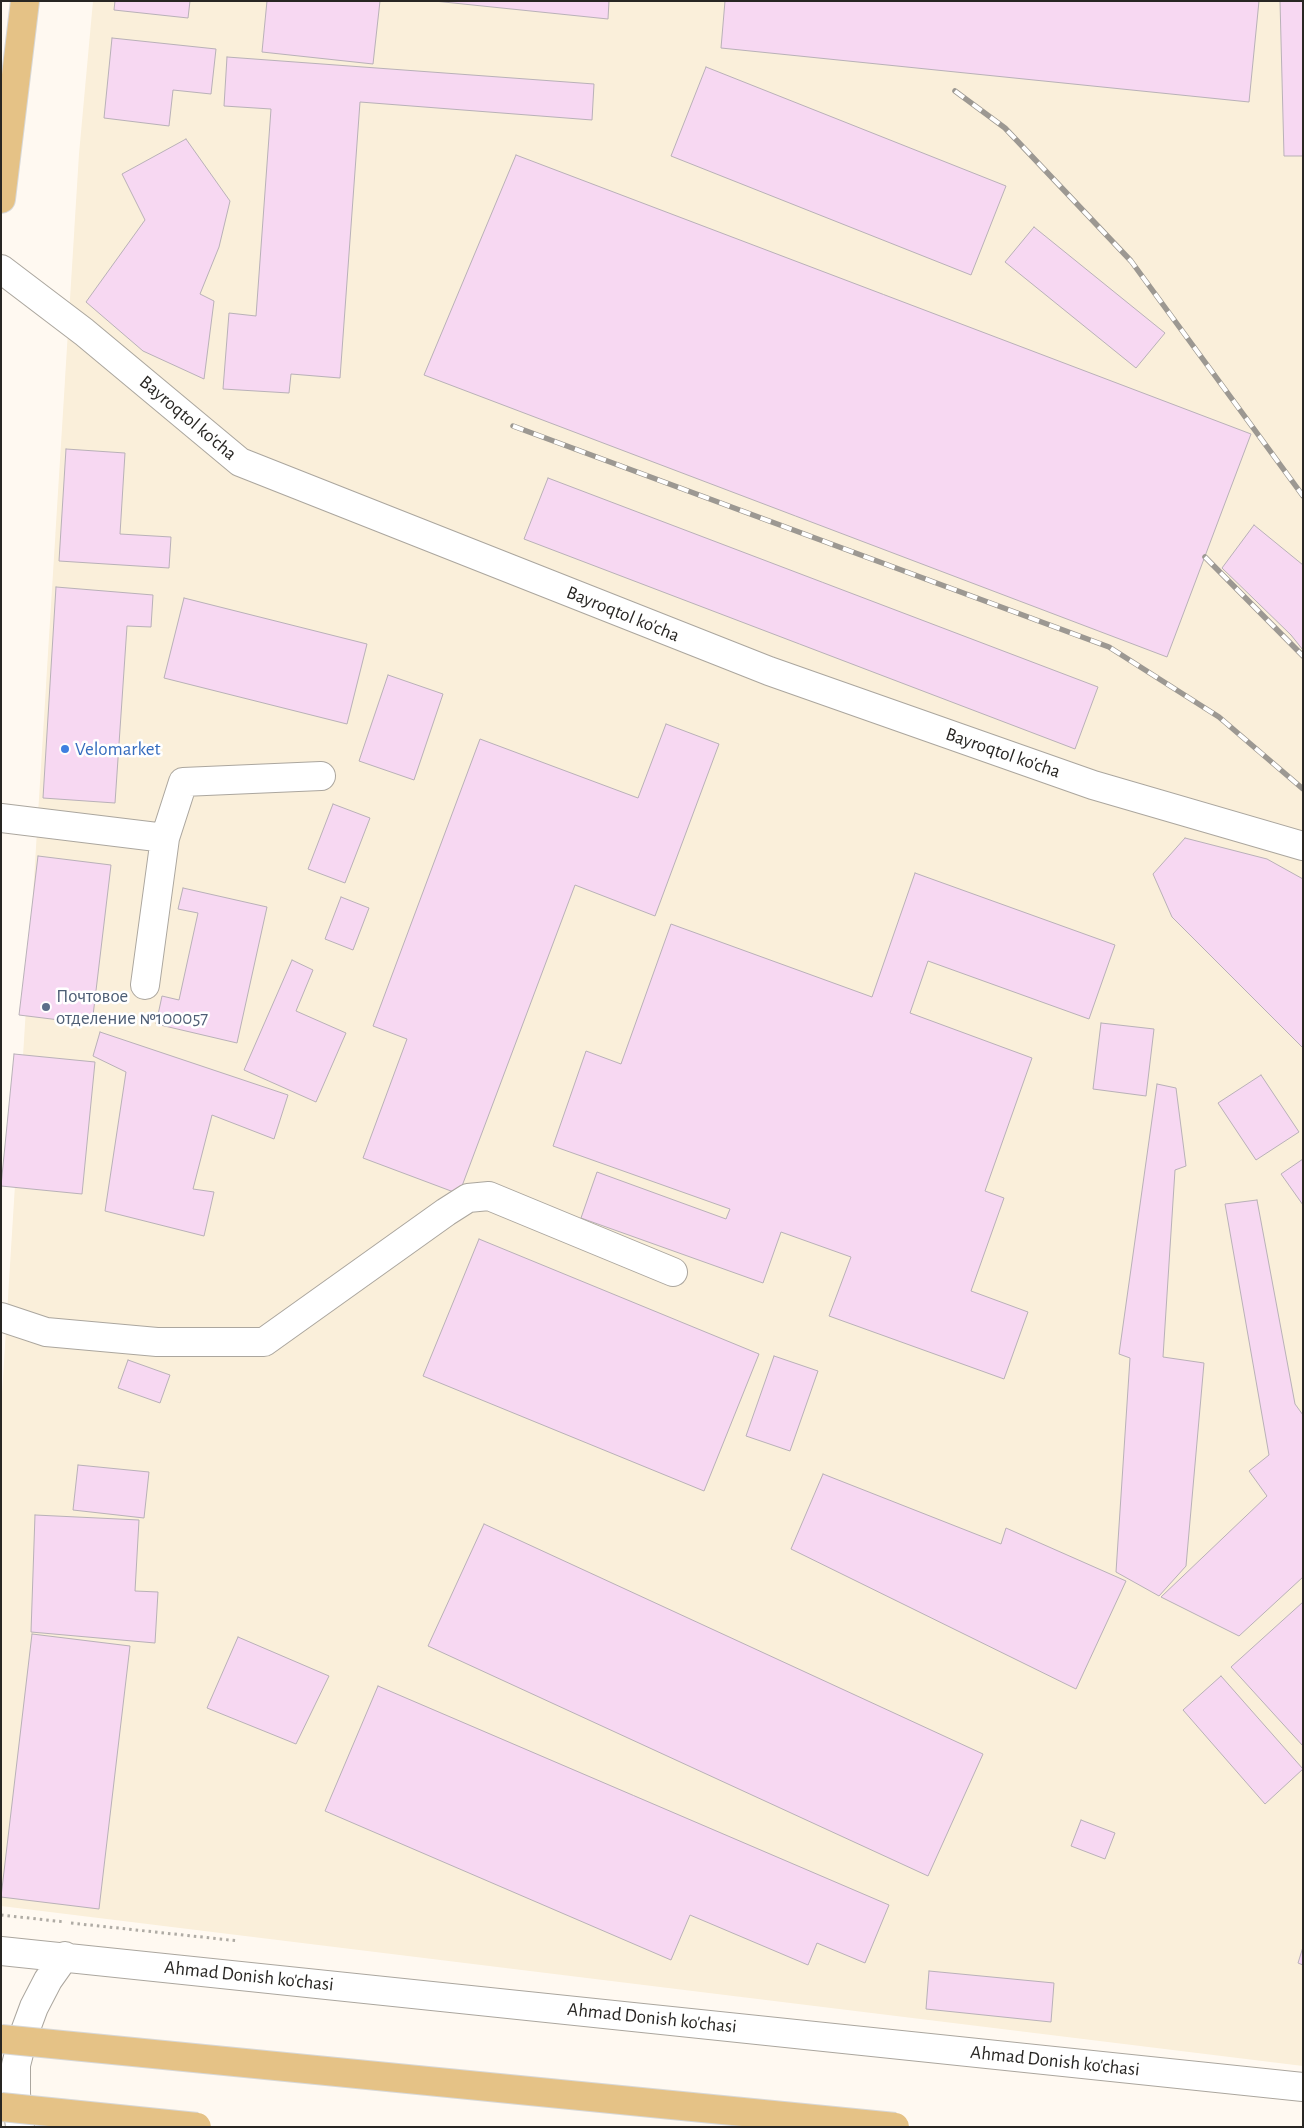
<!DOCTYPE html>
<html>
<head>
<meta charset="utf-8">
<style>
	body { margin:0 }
	#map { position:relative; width:1304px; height:2128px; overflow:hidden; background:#fff9f1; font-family:"Alegreya Sans",sans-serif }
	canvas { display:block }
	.frame { position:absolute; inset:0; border:2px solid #282623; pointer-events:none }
</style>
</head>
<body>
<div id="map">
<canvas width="1304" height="2128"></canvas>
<div class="frame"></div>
</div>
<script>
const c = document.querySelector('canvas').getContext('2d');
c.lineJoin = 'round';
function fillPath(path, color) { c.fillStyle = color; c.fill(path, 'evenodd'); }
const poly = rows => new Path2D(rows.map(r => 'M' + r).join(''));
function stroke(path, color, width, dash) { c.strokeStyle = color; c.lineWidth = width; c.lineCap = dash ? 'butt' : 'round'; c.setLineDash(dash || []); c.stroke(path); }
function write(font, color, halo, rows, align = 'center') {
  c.font = font + ' "Alegreya Sans",sans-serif'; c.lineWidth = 5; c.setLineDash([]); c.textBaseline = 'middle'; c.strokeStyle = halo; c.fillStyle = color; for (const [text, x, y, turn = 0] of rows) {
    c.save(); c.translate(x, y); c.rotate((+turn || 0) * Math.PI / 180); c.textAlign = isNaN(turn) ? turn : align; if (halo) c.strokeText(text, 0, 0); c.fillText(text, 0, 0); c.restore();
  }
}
const industrial = poly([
	[93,1,1303,1,1303,2066,1,1906,1,1410,79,154]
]);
const building = poly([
	[115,1,190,1,188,18,114,10,115,1],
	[267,1,380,1,373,64,262,52,267,1],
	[434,1,609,1,608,19,434,1],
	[725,1,1259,1,1249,102,721,48,725,1],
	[1280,1,1303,1,1303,156,1284,156,1280,1],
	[112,38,216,49,211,94,173,90,169,126,104,118,112,38],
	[227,57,594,84,592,120,360,102,340,378,291,374,289,393,223,389,229,313,256,316,271,109,224,106,227,57],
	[706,67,1006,186,971,275,671,156,706,67],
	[186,139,230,201,219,247,200,294,214,301,204,379,143,351,86,302,145,220,122,174,186,139],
	[516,155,1251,434,1167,657,424,375,516,155],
	[1034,227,1165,333,1136,368,1005,262,1034,227],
	[66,449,125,453,120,534,171,537,169,568,59,561,66,449],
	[548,478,1098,687,1075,749,524,539,548,478],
	[1254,525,1303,565,1303,650,1291,635,1222,568,1254,525],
	[56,587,153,595,151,627,127,626,115,803,43,798,56,587],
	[184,598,367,644,347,724,164,678,184,598],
	[388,675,443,694,414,780,359,761,388,675],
	[666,724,719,744,655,916,575,885,459,1194,363,1158,407,1039,373,1026,480,739,638,798,666,724],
	[333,804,370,818,345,883,308,869,333,804],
	[1185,838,1267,859,1303,879,1303,1048,1172,917,1153,874,1185,838],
	[38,856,111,865,92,1024,19,1015,38,856],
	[915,873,1115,945,1089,1019,928,961,910,1013,1032,1058,985,1191,1004,1198,971,1291,1028,1312,1004,1379,829,1316,851,1257,781,1232,763,1283,581,1218,597,1172,726,1219,730,1209,553,1146,586,1051,621,1064,671,924,872,997,915,873],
	[183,888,267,907,237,1043,156,1024,162,996,179,1000,198,913,178,909,183,888],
	[341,897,369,908,353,950,325,939,341,897],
	[292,960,313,970,296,1011,346,1033,316,1102,244,1070,292,960],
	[1101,1023,1154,1029,1146,1096,1093,1089,1101,1023],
	[100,1032,288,1095,274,1139,212,1115,193,1189,214,1192,204,1236,105,1211,126,1072,93,1056,100,1032],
	[14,1054,95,1062,82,1194,1,1186,14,1054],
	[1261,1075,1299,1132,1256,1160,1218,1103,1261,1075],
	[1157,1084,1176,1088,1186,1166,1175,1170,1163,1357,1204,1363,1186,1566,1159,1596,1116,1572,1130,1358,1119,1354,1157,1084],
	[1303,1159,1303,1205,1281,1174,1303,1159],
	[1257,1200,1295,1404,1303,1415,1303,1577,1239,1636,1161,1597,1267,1496,1249,1471,1269,1455,1225,1204,1257,1200],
	[479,1239,759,1354,704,1491,423,1376,479,1239],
	[774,1356,818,1371,790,1451,746,1436,774,1356],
	[128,1360,170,1375,160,1403,118,1388,128,1360],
	[78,1465,149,1472,144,1518,73,1510,78,1465],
	[823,1474,1001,1544,1006,1528,1126,1581,1076,1689,791,1549,823,1474],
	[35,1515,139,1520,135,1591,158,1592,155,1643,31,1632,35,1515],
	[484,1524,983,1754,928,1876,428,1646,484,1524],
	[1303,1602,1303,1746,1231,1667,1303,1602],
	[32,1634,130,1646,99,1909,1,1897,32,1634],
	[238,1637,329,1676,296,1744,207,1708,238,1637],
	[1221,1676,1303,1769,1265,1804,1183,1710,1221,1676],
	[378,1686,889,1905,865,1963,817,1943,808,1965,690,1915,671,1960,325,1811,378,1686],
	[1081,1820,1115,1833,1105,1859,1071,1846,1081,1820],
	[1303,1947,1303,1965,1298,1963,1303,1947],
	[929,1971,1054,1983,1051,2022,926,2009,929,1971]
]);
const path = poly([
	[1,1915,65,1922],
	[71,1923,239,1941]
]);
const minor = poly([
	[1,269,84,332,240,462,769,671,1093,785,1303,846],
	[1,818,165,838,183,782,321,776],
	[145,985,165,838],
	[1,1317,46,1332,157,1342,264,1342,446,1212,468,1198,489,1196,673,1272],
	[1,1951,1303,2087],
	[20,2127,16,2094,16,2065,24,2034,34,2007,48,1980,65,1956]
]);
const major = poly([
	[1,199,25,1]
]);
const rail = poly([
	[955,91,1005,128,1131,261,1303,496],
	[513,426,1109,647,1219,717,1303,789],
	[1205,557,1303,656]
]);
const majorBridge = poly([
	[1,2039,895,2127],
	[1,2107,197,2127]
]);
const markers = [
	[65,749,5,"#3f7fe0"],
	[46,1007,5,"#5c6f8a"]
];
const streetNames = [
	["Bayroqtol ko'cha",188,418,40],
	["Bayroqtol ko'cha",623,614,22],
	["Bayroqtol ko'cha",1003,753,19],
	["Ahmad Donish ko'chasi",249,1976,6],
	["Ahmad Donish ko'chasi",652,2018,6],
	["Ahmad Donish ko'chasi",1055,2061,6]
];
const shopNames = [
	["Velomarket",75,749]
];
const serviceNames = [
	["Почтовое",56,996],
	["отделение №100057",56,1018]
];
fillPath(industrial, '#faefda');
fillPath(building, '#f7d8f2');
stroke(building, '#b9b1b8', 1);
stroke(minor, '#aba69e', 30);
stroke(major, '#d8d8d7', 30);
stroke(path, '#afaba4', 3, [2.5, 4]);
stroke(minor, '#fff', 28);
stroke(major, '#e5c286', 28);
stroke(rail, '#9c9892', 5.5);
stroke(rail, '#fff', 4, [11]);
stroke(majorBridge, '#d8d8d7', 30, []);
stroke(majorBridge, '#e5c286', 28);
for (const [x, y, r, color] of markers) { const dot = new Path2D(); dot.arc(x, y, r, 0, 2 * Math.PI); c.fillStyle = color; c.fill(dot); stroke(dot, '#fff', 2); }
write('19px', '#282623', '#fff', streetNames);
write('19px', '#366cbe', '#fff', shopNames, 'left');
write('19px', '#4e5e75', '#fff', serviceNames, 'left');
</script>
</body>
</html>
